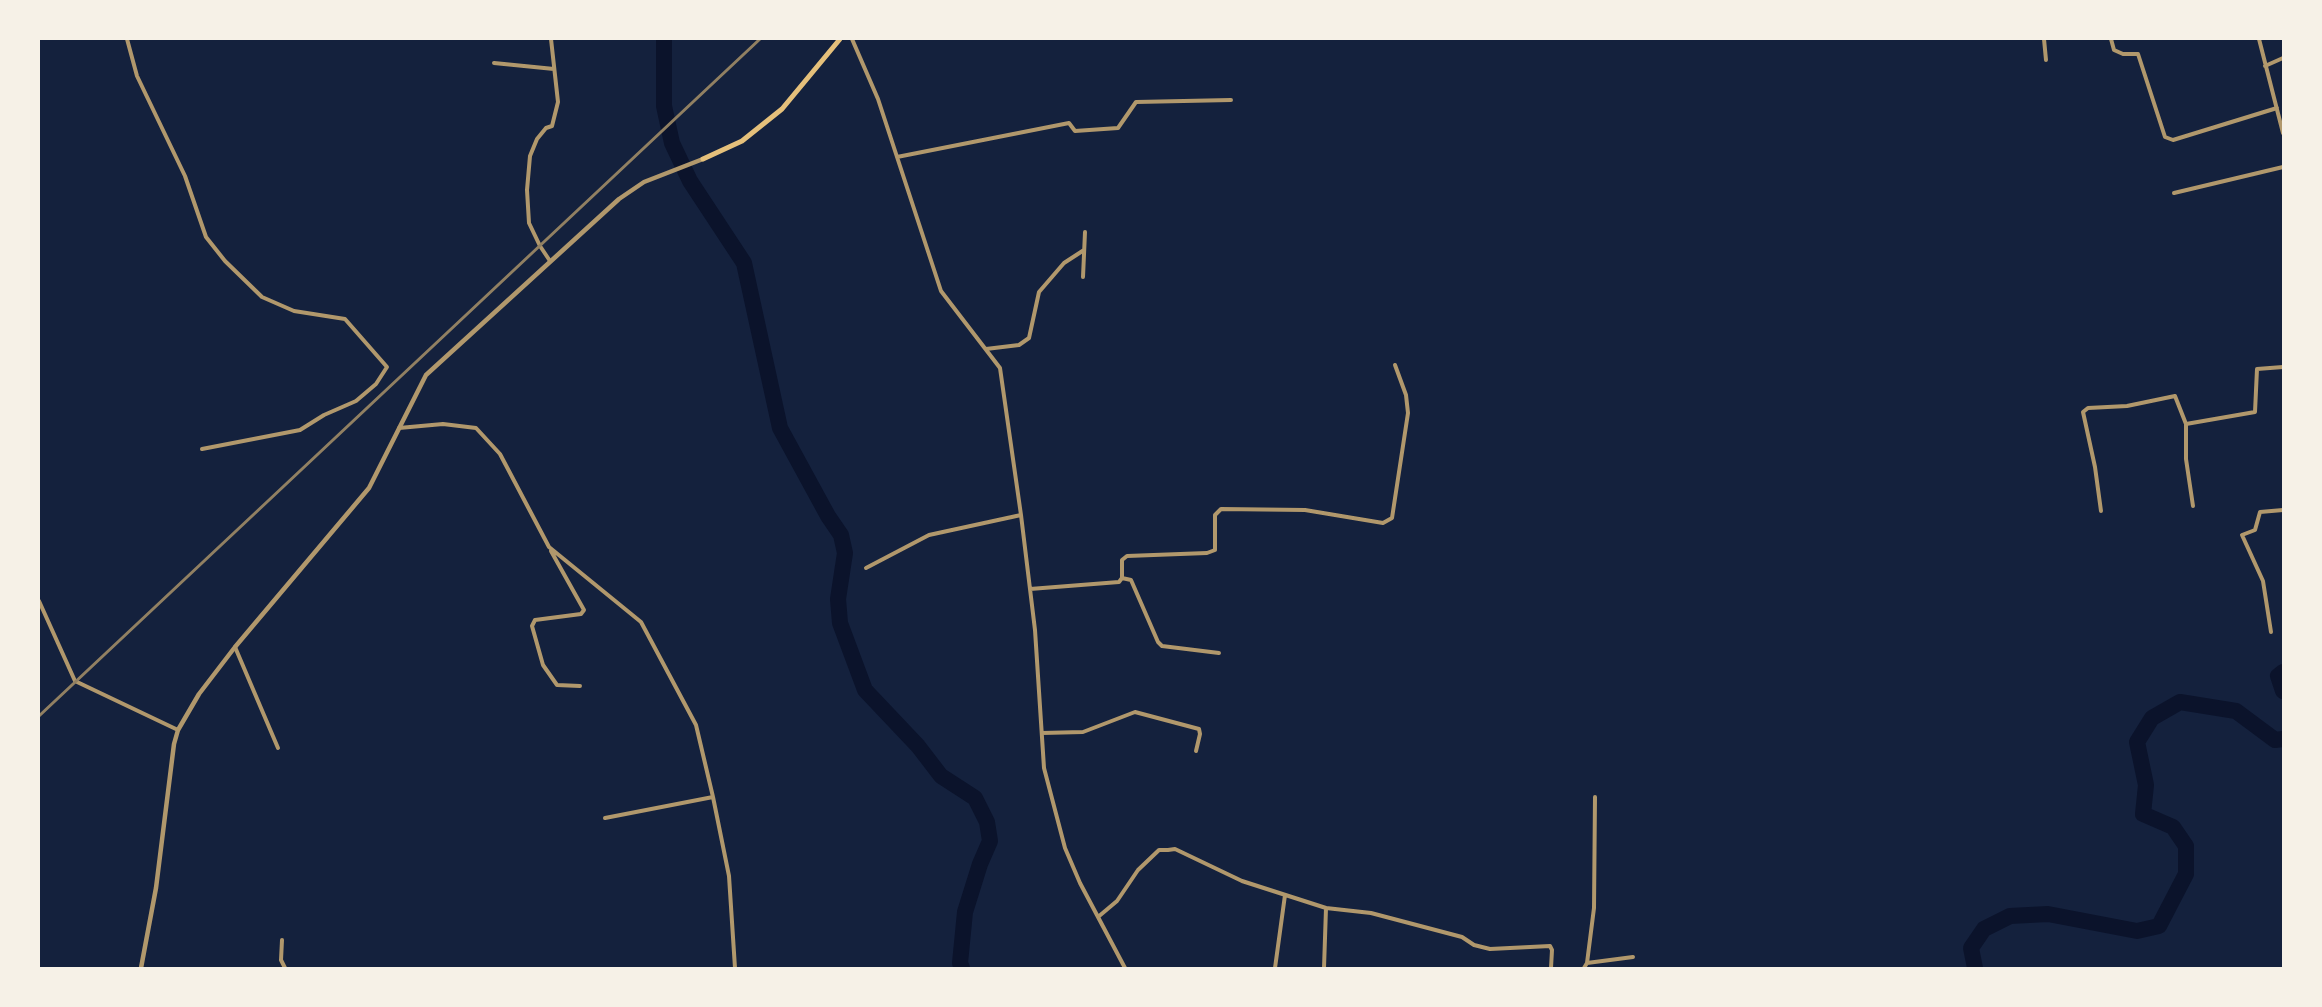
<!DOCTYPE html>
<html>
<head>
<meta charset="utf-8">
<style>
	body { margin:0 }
	#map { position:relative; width:2322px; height:1007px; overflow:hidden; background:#14213d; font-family:Cabin,sans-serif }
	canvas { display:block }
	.frame { position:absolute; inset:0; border:40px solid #f6f1e7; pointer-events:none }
</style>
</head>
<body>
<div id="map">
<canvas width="2322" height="1007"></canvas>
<div class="frame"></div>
</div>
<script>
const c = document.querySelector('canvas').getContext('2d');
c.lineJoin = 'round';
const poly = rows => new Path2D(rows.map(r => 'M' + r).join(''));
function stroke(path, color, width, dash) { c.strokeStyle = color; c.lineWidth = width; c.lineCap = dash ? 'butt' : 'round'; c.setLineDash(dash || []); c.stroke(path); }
const river = poly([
	[664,39,664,106,672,143,690,181,744,263,780,428,828,516,841,535,845,553,838,599,840,623,865,690,918,746,941,776,975,798,987,822,990,841,980,864,965,912,960,963,962,968],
	[2283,672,2278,676,2283,691],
	[1975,968,1971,948,1984,929,2010,916,2048,914,2137,931,2159,926,2186,874,2186,846,2173,827,2143,814,2146,785,2137,742,2152,718,2180,702,2236,711,2275,740,2283,739]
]);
const minor = poly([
	[127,39,137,76,185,176,206,237,225,261,262,297,294,311,345,319,387,367,376,384,356,401,324,415,300,430,202,449],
	[852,39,878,99,941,291,1000,368,1021,515,1035,630,1044,768,1065,848,1080,883,1125,968],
	[2044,39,2046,60],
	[2111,39,2114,50,2123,54,2138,54,2165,137,2173,140,2277,108],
	[2259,39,2283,133],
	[494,63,554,69],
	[2265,66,2283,58],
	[897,157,1069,123,1075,131,1118,128,1136,102,1231,100],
	[2174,193,2283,167],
	[550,261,540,246,529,223,527,190,530,156,537,139,546,128,552,126,558,102,551,39],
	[1083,277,1085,232],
	[986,349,1019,345,1029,338,1039,292,1064,263,1084,250],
	[2186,424,2186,459,2193,506],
	[399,428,443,424,476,428,500,454,549,547,641,622,696,725,713,797,729,876,735,968],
	[2101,511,2095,467,2083,412,2088,408,2127,406,2175,396,2186,424,2255,412,2257,369,2283,367],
	[551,551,584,610,581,614,535,620,532,626,543,665,557,685,580,686],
	[866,568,929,535,1021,515],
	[1122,578,1131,580,1158,642,1162,646,1219,653],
	[1030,589,1119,582,1122,578,1122,560,1127,556,1207,553,1215,550,1215,515,1221,509,1305,510,1383,523,1392,518,1408,413,1406,395,1395,365],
	[39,601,75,681,178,730],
	[2271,632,2263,581,2242,535,2255,530,2260,512,2283,510],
	[235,647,278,748],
	[1042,733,1083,732,1135,712,1199,729,1200,734,1196,751],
	[605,818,713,797],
	[1098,917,1117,901,1138,870,1159,850,1168,850,1175,849,1242,881,1326,908],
	[282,940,281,960,285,968],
	[1587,963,1594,908,1595,797],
	[1275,968,1285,895],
	[1324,968,1326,908,1371,913,1462,937,1474,945,1490,949,1550,946,1552,950,1551,968],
	[1584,968,1587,963,1633,957]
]);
const tertiary = poly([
	[141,968,156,888,174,744,178,730,199,694,235,647,369,488,426,375,619,199,644,182,703,159]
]);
const secondary = poly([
	[703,159,742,141,782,109,840,39]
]);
const rail = poly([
	[39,716,760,39]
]);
stroke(river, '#0b132b', 16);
stroke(minor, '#b1986c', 4);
stroke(tertiary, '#b1986c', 4.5);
stroke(secondary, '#e5c07b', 5);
stroke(rail, '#918062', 3);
</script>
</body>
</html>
